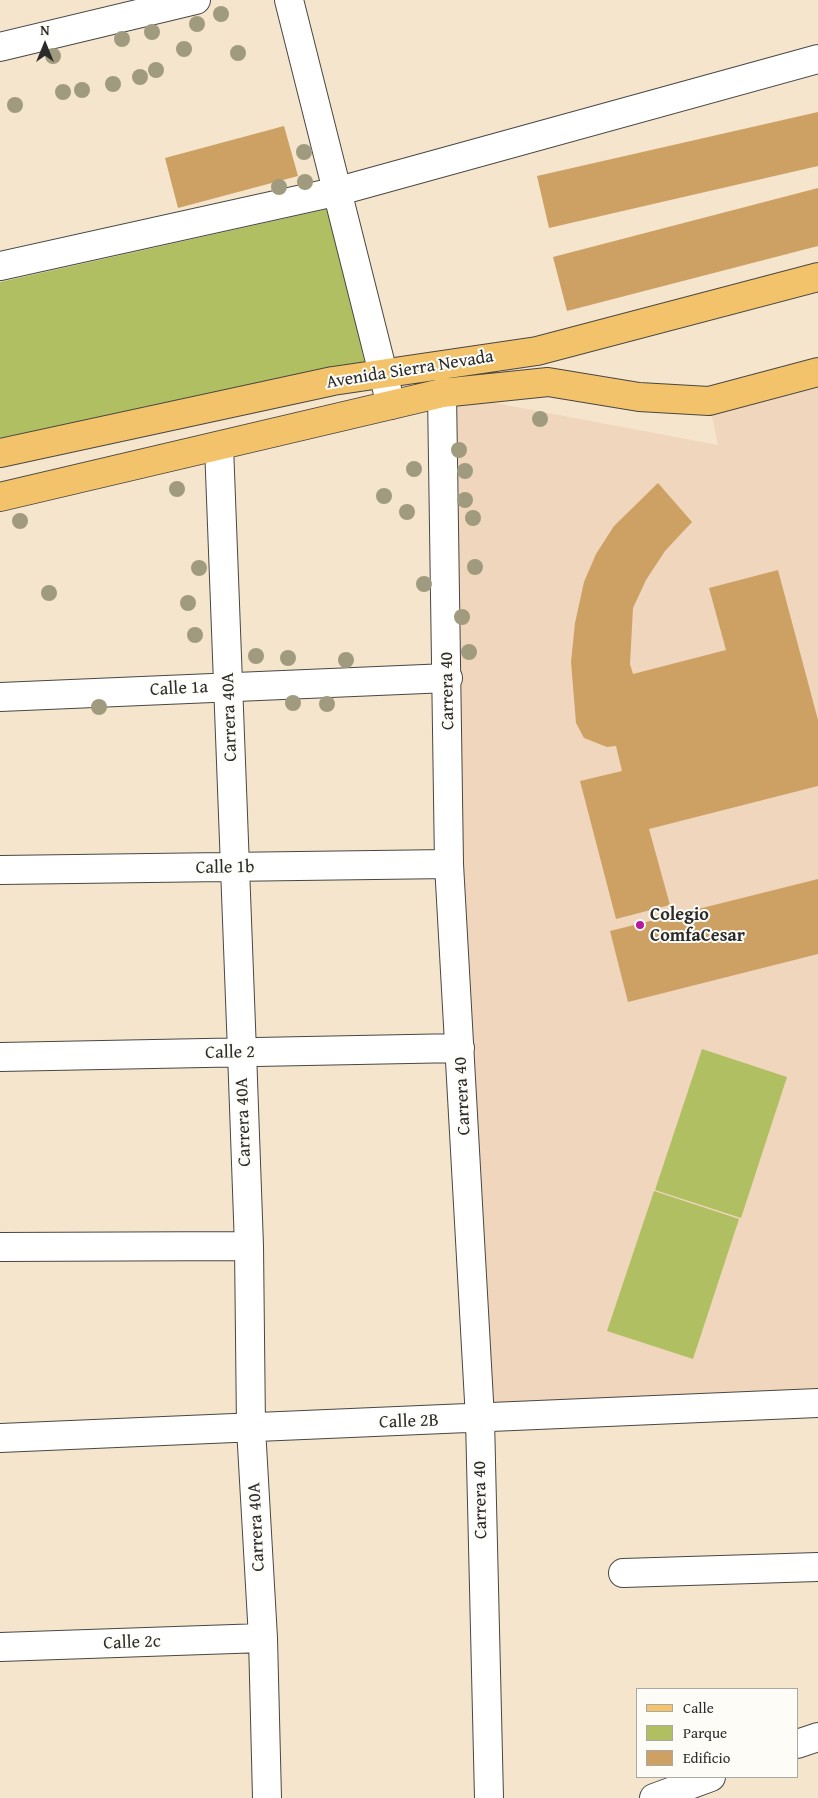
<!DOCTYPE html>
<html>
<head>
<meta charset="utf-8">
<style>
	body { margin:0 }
	#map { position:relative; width:818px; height:1798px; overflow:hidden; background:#f5e5cc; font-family:"Gentium Book Plus",serif }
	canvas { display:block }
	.legend { position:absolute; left:636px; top:1688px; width:162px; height:90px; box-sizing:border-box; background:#fdfcf7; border:1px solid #a9a8a5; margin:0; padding:6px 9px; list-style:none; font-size:15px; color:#2b2b2b }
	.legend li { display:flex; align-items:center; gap:10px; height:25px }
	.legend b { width:25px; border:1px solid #a9a8a5 }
	.north { position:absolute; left:20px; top:20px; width:50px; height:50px; -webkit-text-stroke:4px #fdfcf7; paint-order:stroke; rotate:0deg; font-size:14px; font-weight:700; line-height:20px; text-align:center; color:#2b2b2b }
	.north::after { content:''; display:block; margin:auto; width:18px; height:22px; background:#2b2b2b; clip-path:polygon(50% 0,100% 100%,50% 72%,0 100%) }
</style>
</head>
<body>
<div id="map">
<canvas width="818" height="1798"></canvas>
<ul class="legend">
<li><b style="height:6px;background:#f2c36a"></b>Calle</li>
<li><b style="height:14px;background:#b0bf61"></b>Parque</li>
<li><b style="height:14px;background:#cda164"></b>Edificio</li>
</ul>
<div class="north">N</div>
</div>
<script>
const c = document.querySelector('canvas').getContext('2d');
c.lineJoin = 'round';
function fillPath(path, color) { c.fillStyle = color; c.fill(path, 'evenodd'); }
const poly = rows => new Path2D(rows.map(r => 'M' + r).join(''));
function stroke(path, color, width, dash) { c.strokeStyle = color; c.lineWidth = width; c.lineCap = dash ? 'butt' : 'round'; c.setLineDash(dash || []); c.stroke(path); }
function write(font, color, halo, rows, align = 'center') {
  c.font = font + ' "Gentium Book Plus",serif'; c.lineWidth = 4; c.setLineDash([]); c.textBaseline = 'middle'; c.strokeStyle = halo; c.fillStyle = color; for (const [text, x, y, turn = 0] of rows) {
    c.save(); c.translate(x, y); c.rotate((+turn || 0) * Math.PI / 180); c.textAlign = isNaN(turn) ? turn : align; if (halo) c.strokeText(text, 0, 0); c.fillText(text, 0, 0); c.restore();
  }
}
const built = poly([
	[818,372,818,1405,480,1419,442,393,718,445,709,401]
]);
const green = poly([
	[332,208,365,364,0,438,0,282],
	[702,1049,787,1077,741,1218,655,1190],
	[654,1191,739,1219,693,1359,607,1331]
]);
const building = poly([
	[818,112,818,166,549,228,537,176],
	[284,126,298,176,178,208,165,158],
	[818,188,818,246,567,311,553,257],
	[658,483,692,522,665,551,646,580,633,608,630,664,633,674,726,650,709,588,778,570,818,720,818,786,649,829,670,905,616,919,580,781,622,771,616,746,607,747,584,738,576,723,571,662,575,623,584,582,596,554,614,526],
	[818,879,818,954,628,1002,610,931]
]);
const minor = poly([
	[289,0,391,405],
	[0,47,196,0],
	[0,266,339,191,818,59],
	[442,393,449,864,480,1419,489,1798],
	[219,446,242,1052,249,1246,251,1428,263,1638,267,1798],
	[0,697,448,678],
	[0,870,449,864],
	[0,1057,460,1048],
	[0,1247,249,1246],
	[0,1438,818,1403],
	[623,1573,818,1567],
	[0,1647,263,1638],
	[797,1744,818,1737],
	[654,1798,711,1777]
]);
const major = poly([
	[0,453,333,381,537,351,818,277],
	[0,497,442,393,548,382,639,397,709,401,818,372]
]);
const trees = [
	[221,14],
	[197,24],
	[152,32],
	[122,39],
	[184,49],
	[238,53],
	[53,56],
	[156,70],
	[140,77],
	[113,84],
	[82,90],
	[63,92],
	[15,105],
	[304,152],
	[305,182],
	[279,187],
	[540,419],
	[459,450],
	[414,469],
	[465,471],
	[177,489],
	[384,496],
	[465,500],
	[407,512],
	[473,518],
	[20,521],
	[475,567],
	[199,568],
	[424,584],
	[49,593],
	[188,603],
	[462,617],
	[195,635],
	[469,652],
	[256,656],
	[288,658],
	[346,660],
	[293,703],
	[327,704],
	[99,707]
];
const markers = [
	[640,925,5,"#b5179e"]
];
const streetNames = [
	["Avenida Sierra Nevada",410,370,-9],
	["Calle 1a",179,689,-3],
	["Carrera 40",448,691,-91],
	["Carrera 40A",230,717,-92],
	["Calle 1b",225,868,-1],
	["Calle 2",230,1053,-1],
	["Carrera 40",463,1096,-93],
	["Carrera 40A",244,1122,-92],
	["Calle 2B",409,1422,-2],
	["Carrera 40",481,1500,-91],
	["Carrera 40A",257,1527,-93],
	["Calle 2c",132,1643,-2]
];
const poiNames = [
	["Colegio",650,915],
	["ComfaCesar",650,936]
];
fillPath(built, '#efd6bc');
fillPath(green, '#b0bf61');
fillPath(building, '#cda164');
stroke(minor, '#494743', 30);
stroke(major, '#494743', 30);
stroke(minor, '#fff', 28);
stroke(major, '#f2c36a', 28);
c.fillStyle = '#a09b7e';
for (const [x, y] of trees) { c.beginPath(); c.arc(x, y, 8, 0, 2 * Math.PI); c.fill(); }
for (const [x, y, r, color] of markers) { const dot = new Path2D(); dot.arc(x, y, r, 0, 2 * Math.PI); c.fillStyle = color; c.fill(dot); stroke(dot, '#fdfcf7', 2); }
write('18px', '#2b2b2b', '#fdfcf7', streetNames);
write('bold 18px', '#2b2b2b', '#fdfcf7', poiNames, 'left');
</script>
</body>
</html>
